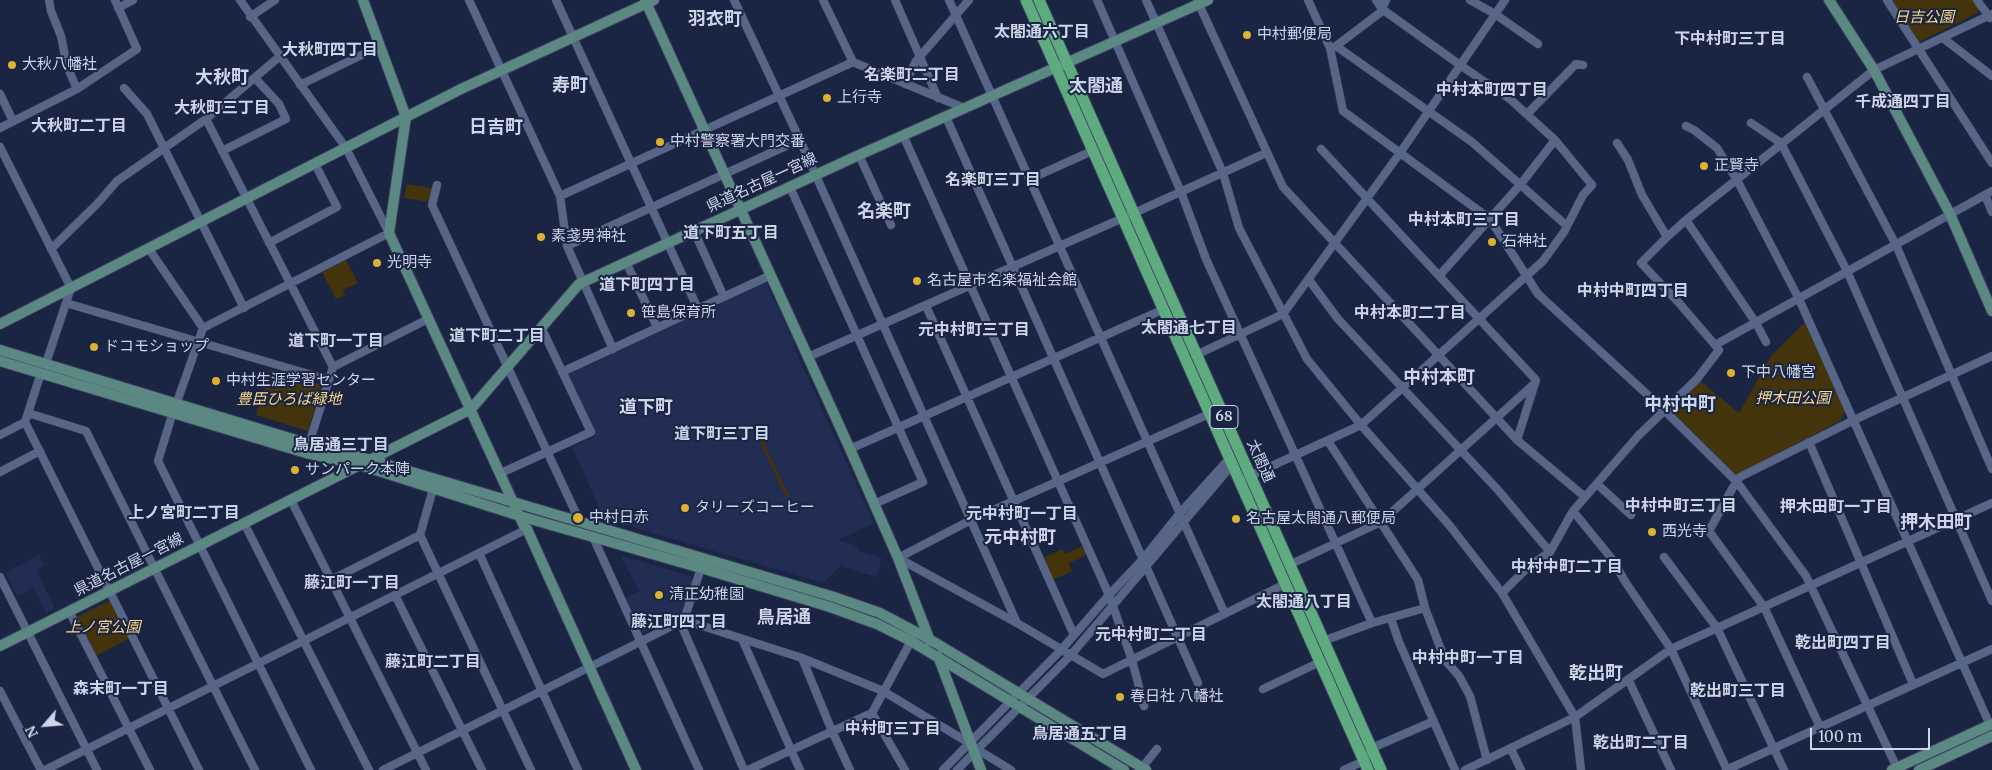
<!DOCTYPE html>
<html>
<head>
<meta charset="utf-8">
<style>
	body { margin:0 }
	#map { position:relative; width:1992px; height:770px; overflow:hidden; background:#1a2443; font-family:Merriweather,serif }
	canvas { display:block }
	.north { position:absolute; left:20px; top:700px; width:50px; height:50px; -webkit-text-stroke:4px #1a2443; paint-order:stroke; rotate:243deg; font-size:14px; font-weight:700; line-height:20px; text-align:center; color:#ccd5e9 }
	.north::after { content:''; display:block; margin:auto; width:18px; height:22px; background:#ccd5e9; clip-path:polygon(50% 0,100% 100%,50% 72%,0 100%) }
	.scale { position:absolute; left:1810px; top:728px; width:120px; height:22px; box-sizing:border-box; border:2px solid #ccd5e9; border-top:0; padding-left:6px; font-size:15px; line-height:18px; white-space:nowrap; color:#ccd5e9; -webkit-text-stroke:4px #1a2443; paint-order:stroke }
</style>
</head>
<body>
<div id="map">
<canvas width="1992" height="770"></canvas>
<div class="north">N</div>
<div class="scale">100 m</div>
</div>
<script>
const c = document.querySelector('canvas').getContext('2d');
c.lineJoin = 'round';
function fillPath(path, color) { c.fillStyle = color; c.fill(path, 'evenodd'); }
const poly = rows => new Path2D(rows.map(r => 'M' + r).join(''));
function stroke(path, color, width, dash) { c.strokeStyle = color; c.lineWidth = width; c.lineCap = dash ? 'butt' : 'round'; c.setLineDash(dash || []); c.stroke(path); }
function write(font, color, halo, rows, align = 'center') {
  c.font = font + ' Merriweather,"Noto Sans JP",serif'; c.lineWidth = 4; c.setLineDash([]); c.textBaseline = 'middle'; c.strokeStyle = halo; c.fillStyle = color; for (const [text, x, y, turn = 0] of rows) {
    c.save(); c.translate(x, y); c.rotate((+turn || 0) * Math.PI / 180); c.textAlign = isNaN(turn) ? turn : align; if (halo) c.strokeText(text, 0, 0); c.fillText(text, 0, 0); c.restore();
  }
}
const built = poly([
	[766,282,795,345,794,347,874,523,838,540,859,547,858,551,882,558,876,577,840,566,823,583,604,519,572,447,595,436,568,374],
	[39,555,45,566,36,570,55,608,46,613,33,588,17,596,5,573],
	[620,555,691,576,693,579,682,614,641,634,624,598,639,591]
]);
const green = poly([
	[1890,0,1973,0,1979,9,1978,13,1917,43],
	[407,184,432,188,430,202,404,198],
	[346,260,358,283,343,290,345,295,336,299,322,272],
	[1805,322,1845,411,1840,421,1736,475,1670,410,1670,407,1699,380,1739,413,1771,356],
	[270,369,322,385,308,431,256,415],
	[762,433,767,442,765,445,789,496,786,498,757,435],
	[1082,546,1087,555,1069,563,1072,571,1053,580,1043,558,1062,549,1065,554],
	[111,600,130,638,96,656,77,617]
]);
const street = poly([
	[49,0,51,11,61,36,67,66,77,89],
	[469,0,560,196,567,246,613,349],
	[556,0,698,309],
	[734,0,799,138,1017,623],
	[823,0,853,62,964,108],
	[895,0,938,98],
	[949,0,1225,614],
	[1097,0,1181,192,1206,259,1372,623],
	[1146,0,1223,173,1239,228,1307,359,1361,425,1450,526,1502,593,1575,717,1581,770],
	[1197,0,1283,187,1517,440,1585,497],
	[1308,0,1330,48,1343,111,1490,219,1538,294,1664,410,1737,482,1806,576,1898,770],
	[1470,0,1495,14,1538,44],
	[1887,0,1992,163],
	[1977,0,1990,18],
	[118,8,133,0],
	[250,17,275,0],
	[1943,38,1992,76],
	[1336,46,1381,12,1386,0],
	[1330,48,1336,46,1472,142,1567,226],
	[1807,77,1896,245,1992,469],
	[905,84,916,61,969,0],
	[300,85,380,46],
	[124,88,147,114,244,308],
	[0,94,13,121],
	[1527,114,1576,64,1583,65],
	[946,117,1198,683],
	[206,119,333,367],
	[1751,123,1781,143,1847,271,1992,601],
	[1686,126,1694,130,1717,148,1737,180,1799,299,1990,725],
	[0,128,77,89,137,49,115,0],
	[903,135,1109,595,1132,660,1144,706],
	[1617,143,1628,160,1642,195,1667,237],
	[0,147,71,288,46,363],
	[1321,149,1536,380,1517,440],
	[222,151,286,119,279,104,255,78],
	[859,155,891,225],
	[1030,179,1092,151],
	[437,185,432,205,580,522],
	[790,187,923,482,874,504],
	[1985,195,1992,212],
	[560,196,853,62],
	[1686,220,1756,323,1766,342],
	[694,231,724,297],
	[269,243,337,207,315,164],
	[567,246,799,140],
	[51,249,97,204,117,181,206,119,279,57],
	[149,249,203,328],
	[626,262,657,327],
	[1439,276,1520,185,1555,140],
	[1309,280,1338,319,1498,490,1550,552],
	[66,303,329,380],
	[926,306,1074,635],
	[1715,345,1679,303,1641,263,1667,237,1686,220,1874,70,1992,14],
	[1196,355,1283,314,1400,153,1505,0],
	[808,357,1132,214,1266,153],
	[562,372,771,275],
	[41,373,25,422,199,770],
	[177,402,203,328,389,233,346,148,240,0],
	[173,412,158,461,311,770],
	[28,413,86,431,255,770],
	[1209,414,971,520,898,558,1017,623,1103,674,1285,584],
	[0,435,25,422],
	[1328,441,1418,580,1425,608,1445,660,1459,676,1470,696,1487,760],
	[1809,442,1913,684],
	[309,444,333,367,428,319],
	[850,449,1162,310],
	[0,472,40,451],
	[501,473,591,432,541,327],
	[1239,481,1361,425,1543,261,1564,232,1583,195,1592,185,1555,140,1510,99,1460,65,1382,9,1376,0],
	[1597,484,1631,515],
	[433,489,420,535,531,770],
	[291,500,426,770],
	[1573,511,1612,559,1626,583,1671,649,1727,770],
	[244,523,369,770],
	[593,537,699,770],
	[479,553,578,770],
	[1664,557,1717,628,1784,770],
	[1289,565,1381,522,1534,384],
	[0,577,97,770],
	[331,580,420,535],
	[1502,593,1529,566,1550,552,1573,511,1638,436,1697,379,1719,350,1715,345,1992,191],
	[395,595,482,770],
	[69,611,150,770],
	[1391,619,1399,642,1455,770],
	[684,620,701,568],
	[680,622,744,770],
	[742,639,800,770],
	[1323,641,1372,623,1425,608],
	[802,658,832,731,850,770],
	[1628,679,1671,770],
	[1263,689,1320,662],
	[0,691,41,770],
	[872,713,911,641],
	[1820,727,1764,607,1709,531,1732,489,1740,477,1854,420,1992,356],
	[1511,749,1521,770],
	[978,750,1011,770],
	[45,770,527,529],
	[383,770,684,620,802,658,883,691,969,743],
	[748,770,872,713,905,770],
	[943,770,1061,650,1109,595,1143,559,1180,513,1229,459],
	[957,770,1070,656,1232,465],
	[1140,770,1157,749],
	[1344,770,1364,761,1372,748,1434,721],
	[1465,770,1575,717,1671,649,1992,503],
	[1726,770,1992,649]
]);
const secondary = poly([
	[363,0,406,117,389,233,524,526,527,529,636,770],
	[645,0,850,449,898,558,930,641],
	[1829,0,1874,70,1950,214,1992,311],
	[0,324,461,89,654,0],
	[0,350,309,444,371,460,834,597,880,613,929,639,1146,770],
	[0,361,306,453,360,465,520,516,701,568,830,607,877,624,911,641,1124,770],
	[0,646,471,409,579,284,859,155,1208,0],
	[938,656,981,770],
	[1892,770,1992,724],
	[1919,770,1992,736]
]);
const primary = poly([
	[1026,0,1368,770],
	[1039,0,1381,770]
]);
const markers = [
	[1247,35,5,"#deb133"],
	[12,65,5,"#deb133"],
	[827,98,5,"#deb133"],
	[660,142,5,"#deb133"],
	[1704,166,5,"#deb133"],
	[541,237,5,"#deb133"],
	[1492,242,5,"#deb133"],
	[377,263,5,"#deb133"],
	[917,281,5,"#deb133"],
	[631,313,5,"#deb133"],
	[94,347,5,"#deb133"],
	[1731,373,5,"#deb133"],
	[216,381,5,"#deb133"],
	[295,470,5,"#deb133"],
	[685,508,5,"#deb133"],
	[578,518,6,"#deb133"],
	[1236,519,5,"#deb133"],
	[1652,532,5,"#deb133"],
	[659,595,5,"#deb133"],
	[1120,697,5,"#deb133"]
];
const shields = [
	[1224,417,28]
];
const shieldNames = [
	["68",1224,417]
];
const parkNames = [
	["日吉公園",1924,18],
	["押木田公園",1793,399],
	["豊臣ひろば緑地",289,400],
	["上ノ宮公園",103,628]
];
const poiNames = [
	["中村郵便局",1257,35],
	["大秋八幡社",22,65],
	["上行寺",837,98],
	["中村警察署大門交番",670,142],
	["正賢寺",1714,166],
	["素戔男神社",551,237],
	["石神社",1502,242],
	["光明寺",387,263],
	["名古屋市名楽福祉会館",927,281],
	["笹島保育所",641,313],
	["ドコモショップ",104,347],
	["下中八幡宮",1741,373],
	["中村生涯学習センター",226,381],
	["サンパーク本陣",305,470],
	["タリーズコーヒー",695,508],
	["中村日赤",589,518],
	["名古屋太閤通八郵便局",1246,519],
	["西光寺",1662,532],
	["清正幼稚園",669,595],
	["春日社 八幡社",1130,697]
];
const streetNames = [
	["県道名古屋一宮線",762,183,-25],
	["太閤通",1260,461,66],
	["県道名古屋一宮線",129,565,-27]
];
const neighbourhoodNames = [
	["太閤通六丁目",1042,32],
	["下中村町三丁目",1730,39],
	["大秋町四丁目",330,50],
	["名楽町二丁目",912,75],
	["中村本町四丁目",1492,90],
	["千成通四丁目",1903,102],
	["大秋町三丁目",222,108],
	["大秋町二丁目",79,126],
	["名楽町三丁目",993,180],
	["中村本町三丁目",1464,220],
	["道下町五丁目",731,233],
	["道下町四丁目",647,285],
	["中村中町四丁目",1633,291],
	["中村本町二丁目",1410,313],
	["太閤通七丁目",1189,328],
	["元中村町三丁目",974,330],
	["道下町二丁目",497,336],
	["道下町一丁目",336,341],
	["道下町三丁目",722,434],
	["鳥居通三丁目",341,445],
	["中村中町三丁目",1681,506],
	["押木田町一丁目",1836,507],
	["上ノ宮町二丁目",184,513],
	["元中村町一丁目",1022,514],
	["中村中町二丁目",1567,567],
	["藤江町一丁目",352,583],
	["太閤通八丁目",1304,602],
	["藤江町四丁目",679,622],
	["元中村町二丁目",1151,635],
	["乾出町四丁目",1843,643],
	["中村中町一丁目",1468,658],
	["藤江町二丁目",433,662],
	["森末町一丁目",121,689],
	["乾出町三丁目",1738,691],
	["中村町三丁目",893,729],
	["鳥居通五丁目",1080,734],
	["乾出町二丁目",1641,743]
];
const quarterNames = [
	["羽衣町",715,20],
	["大秋町",222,78],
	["寿町",570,86],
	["太閤通",1096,87],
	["日吉町",496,128],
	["名楽町",884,212],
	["中村本町",1439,378],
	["中村中町",1680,405],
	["道下町",646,408],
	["押木田町",1936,523],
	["元中村町",1020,538],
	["鳥居通",784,618],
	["乾出町",1596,674]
];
fillPath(built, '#212d52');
fillPath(green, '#43340c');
stroke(street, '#39405a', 9);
stroke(secondary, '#39405a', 12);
stroke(primary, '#39405a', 13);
stroke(street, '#576587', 8);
stroke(secondary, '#5b8883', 10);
stroke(primary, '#5eab80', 11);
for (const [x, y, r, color] of markers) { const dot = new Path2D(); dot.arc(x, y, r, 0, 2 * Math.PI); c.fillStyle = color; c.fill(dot); stroke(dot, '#1a2443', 2); }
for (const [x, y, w] of shields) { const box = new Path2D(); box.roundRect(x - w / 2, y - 11.5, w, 23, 4); c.fillStyle = '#1a2443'; c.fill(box); stroke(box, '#ccd5e9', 1); }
write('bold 14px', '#ccd5e9', null, shieldNames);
write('italic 15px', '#f8d789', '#1a2443', parkNames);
write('15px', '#ccd5e9', '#1a2443', poiNames, 'left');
write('15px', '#ccd5e9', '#1a2443', streetNames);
write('bold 16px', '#ccd5e9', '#1a2443', neighbourhoodNames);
write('bold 18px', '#ccd5e9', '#1a2443', quarterNames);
</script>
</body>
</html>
